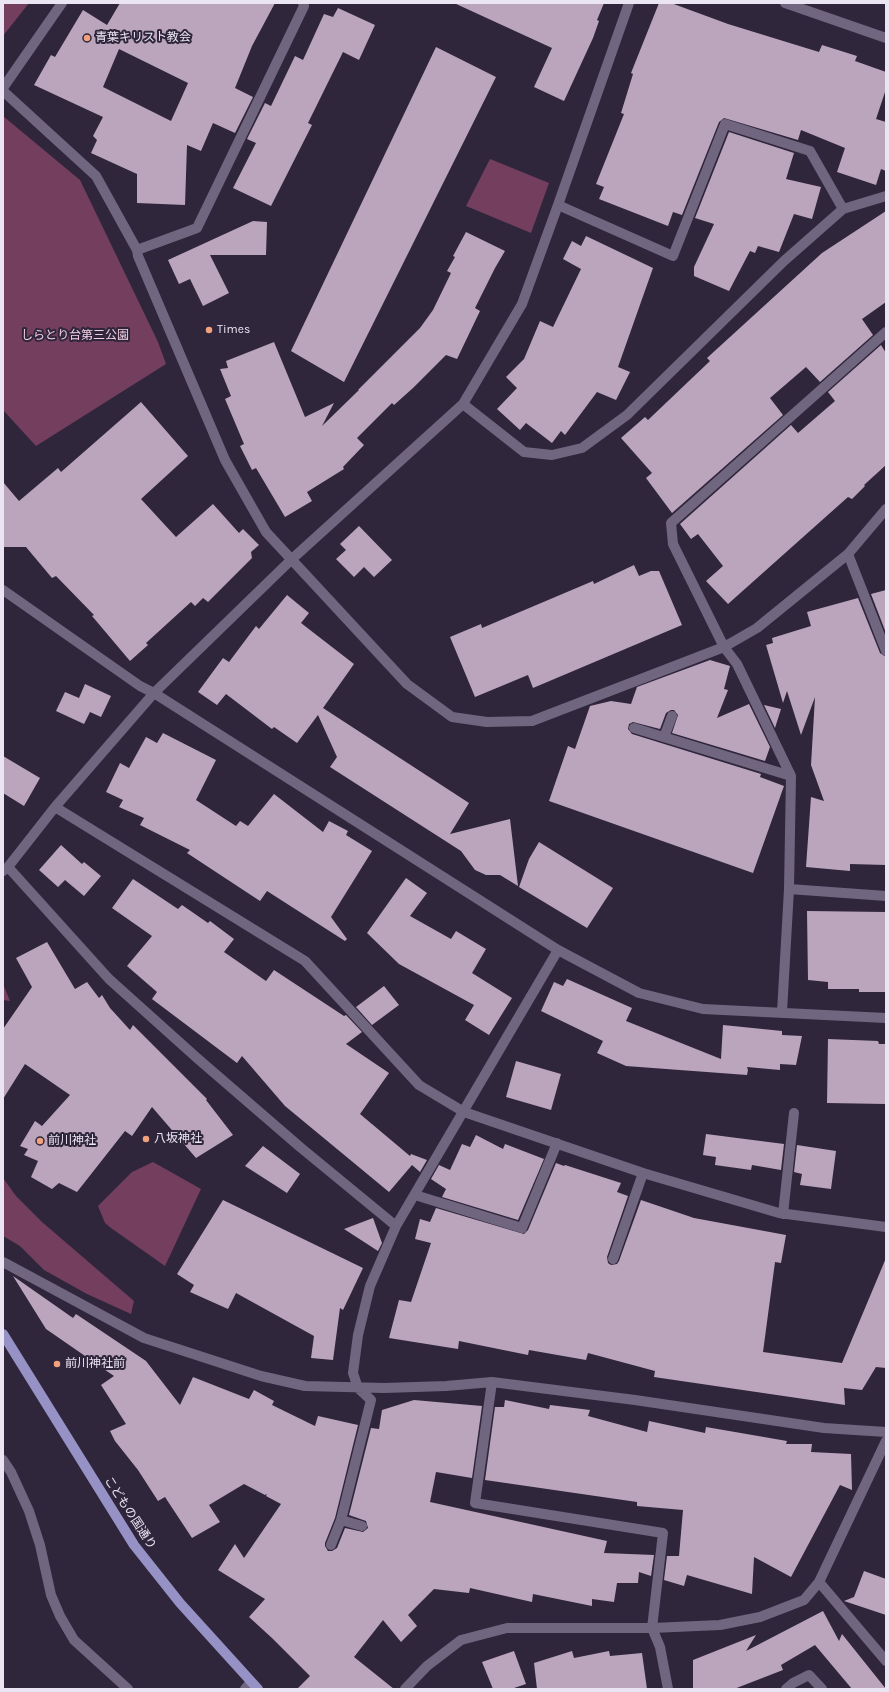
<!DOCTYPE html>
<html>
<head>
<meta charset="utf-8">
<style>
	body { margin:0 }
	#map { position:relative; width:889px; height:1692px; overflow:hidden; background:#2f263c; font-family:Karla,sans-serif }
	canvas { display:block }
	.frame { position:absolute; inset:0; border:4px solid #ebe5f3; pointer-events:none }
</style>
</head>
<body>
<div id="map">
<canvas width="889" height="1692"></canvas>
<div class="frame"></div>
</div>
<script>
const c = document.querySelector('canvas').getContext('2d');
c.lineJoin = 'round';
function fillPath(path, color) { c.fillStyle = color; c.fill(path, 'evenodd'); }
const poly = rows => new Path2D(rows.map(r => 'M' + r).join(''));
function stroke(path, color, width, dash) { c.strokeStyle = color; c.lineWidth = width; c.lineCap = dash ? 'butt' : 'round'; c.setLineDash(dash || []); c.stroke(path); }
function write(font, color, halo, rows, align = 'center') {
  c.font = font + ' Karla,"Noto Sans JP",sans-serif'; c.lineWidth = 4; c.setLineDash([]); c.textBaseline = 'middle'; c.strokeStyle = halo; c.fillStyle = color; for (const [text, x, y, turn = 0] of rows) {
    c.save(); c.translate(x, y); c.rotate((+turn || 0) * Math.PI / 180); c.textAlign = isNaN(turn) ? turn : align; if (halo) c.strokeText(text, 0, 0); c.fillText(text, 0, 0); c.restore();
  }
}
const green = poly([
	[3,3,29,3,3,36],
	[3,116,80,180,158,342,166,364,36,446,3,410],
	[490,159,549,183,531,233,466,206],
	[3,984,10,1001,3,1000],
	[153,1162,201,1189,165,1266,111,1228,105,1223,98,1206,132,1172],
	[3,1178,16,1196,42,1222,134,1301,131,1314,87,1294,44,1270,20,1246,3,1236]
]);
const building = poly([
	[120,3,275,3,252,46,235,88,253,97,235,133,213,123,201,151,187,145,185,205,137,203,137,174,91,153,97,140,93,136,103,117,34,85,51,55,55,57,83,10,107,25],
	[119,49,188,83,171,121,103,87],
	[454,3,604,3,597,20,599,21,593,38,564,101,534,87,552,48],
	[659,3,671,3,728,24,819,52,822,45,857,56,855,61,886,72,886,89,876,119,886,122,886,171,881,169,876,185,837,172,845,148,801,130,798,140,724,118,719,122,682,215,673,212,668,226,599,199,604,187,596,184,624,114,621,113,633,74,631,73],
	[338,8,375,25,359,60,343,52,308,123,312,125,271,206,233,188,256,143,247,139,265,103,271,106,295,56,303,60,324,14,333,17],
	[436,47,496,77,344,382,291,351],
	[729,132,794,153,786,179,821,187,812,219,794,214,779,252,758,246,755,253,750,251,729,291,694,276,694,267,714,224,695,218],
	[886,211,886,302,862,319,873,335,820,382,806,367,770,398,783,415,672,513,646,478,652,473,621,438,645,417,648,420,710,361,707,358,822,253],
	[253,221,267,222,266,255,210,255,229,293,203,306,190,279,179,284,168,260],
	[466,232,505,251,495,268,475,308,480,311,457,359,446,355,413,388,394,405,392,403,357,438,364,445,343,467,344,469,307,492,312,501,285,517,256,468,252,470,240,446,244,444,225,399,231,396,220,369,228,368,226,361,274,342,305,417,334,403,322,426,359,390,358,390,420,328,433,310,451,273,447,271,455,257,453,256],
	[586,236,653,268,618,367,630,372,616,400,597,392,565,435,561,431,552,443,526,423,520,430,497,409,517,388,506,377,524,359,540,321,553,327,581,269,563,259,572,241,581,246],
	[881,345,886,353,886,465,864,485,865,486,852,499,848,497,728,604,706,581,723,566,698,534,691,539,680,524,791,425,798,433,835,401,828,392],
	[141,402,188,456,141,499,176,537,213,504,239,533,243,529,259,545,251,552,252,558,208,602,203,598,195,606,191,602,146,643,148,645,130,661,92,616,94,615,56,576,52,578,26,547,3,547,3,482,19,501,58,468,61,472],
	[359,526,392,560,374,577,364,567,354,577,336,559,346,550,340,544],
	[634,565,639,576,651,571,659,571,682,625,533,688,528,675,475,697,450,637,481,624,482,628,593,581,594,584],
	[886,590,886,633,871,594],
	[287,595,309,613,301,623,354,664,323,708,469,803,450,834,510,819,518,886,500,875,486,875,475,870,461,851,330,767,337,757,318,715,297,743,274,727,272,729,226,694,217,705,198,692,223,658,229,662,256,626,259,629],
	[858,598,880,653,886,657,886,865,850,864,850,871,806,867,811,797,824,801,811,765,815,697,801,735,787,691,783,703,766,645,773,643,772,638,811,626,807,612],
	[710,660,730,666,724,689,728,690,717,718,749,704,770,747,765,761,672,733,678,715,674,710,671,710,666,713,660,729,633,722,629,724,628,729,632,734,761,774,760,777,784,786,753,873,549,801,568,746,575,749,590,706,611,701,631,704,637,687],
	[85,684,111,696,101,717,90,712,84,724,56,711,65,692,79,698],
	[764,705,781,709,775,728],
	[163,733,216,760,196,800,236,826,240,821,248,826,274,794,323,832,329,821,348,831,346,835,372,851,331,917,347,939,345,941,267,891,260,901,187,853,190,850,140,825,144,818,119,807,123,800,106,792,120,763,129,768,146,737,157,743],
	[3,756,40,778,24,806,3,793],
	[539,842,613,888,587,928,519,887,529,859],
	[61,845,82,864,84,862,101,876,84,896,65,880,58,887,39,870],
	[406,878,427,893,410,916,451,939,456,931,486,949,472,973,512,998,489,1035,465,1020,474,1005,399,964,367,933],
	[133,879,178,909,182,905,208,923,210,921,234,939,224,952,266,981,274,970,344,1016,346,1015,362,1032,346,1044,389,1073,360,1114,410,1156,411,1154,427,1160,420,1172,412,1165,389,1192,285,1106,242,1056,237,1063,152,999,157,992,127,966,152,936,112,908],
	[807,911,886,912,886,992,859,992,859,989,828,989,828,982,808,980],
	[47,942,75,989,87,982,99,998,102,995,110,1008,130,1030,133,1025,207,1099,206,1100,233,1135,196,1158,152,1107,132,1136,125,1131,77,1192,59,1183,52,1189,31,1177,38,1161,24,1155,28,1149,20,1146,35,1121,42,1126,70,1095,25,1064,3,1099,3,1029,32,987,16,958],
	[567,979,632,1008,626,1021,721,1059,723,1025,782,1031,782,1035,802,1036,796,1065,780,1064,780,1070,747,1067,748,1070,747,1075,626,1066,597,1053,603,1041,541,1011,554,982,563,986],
	[384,986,399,1005,372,1025,356,1007],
	[828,1039,878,1041,879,1044,886,1044,886,1104,827,1103],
	[516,1061,561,1074,551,1110,506,1097],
	[706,1134,784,1144,781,1170,752,1165,751,1170,715,1165,716,1157,703,1155],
	[476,1135,503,1149,505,1144,544,1159,518,1220,442,1197,446,1189,431,1179,439,1165,450,1170,462,1144,470,1147],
	[797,1145,836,1151,831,1189,800,1185,802,1174,794,1172],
	[263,1146,300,1174,287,1193,245,1166],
	[556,1163,564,1166,565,1165,621,1183,617,1192,628,1196,607,1257,608,1263,611,1265,617,1264,619,1261,641,1200,694,1218,786,1235,781,1263,775,1262,763,1352,842,1363,886,1258,886,1368,876,1367,862,1390,844,1388,845,1405,654,1377,655,1371,588,1353,586,1360,529,1350,528,1355,459,1341,458,1349,389,1338,399,1300,411,1302,431,1243,415,1239,420,1219,430,1222,436,1208,524,1234,528,1230],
	[223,1200,363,1268,343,1310,340,1308,333,1360,311,1358,314,1336,236,1293,228,1309,190,1292,194,1285,177,1274],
	[373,1218,382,1243,378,1251,344,1229],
	[13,1276,73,1318,76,1314,146,1361,180,1405,193,1377,249,1399,254,1390,274,1401,272,1405,315,1426,318,1416,358,1425,335,1518,325,1543,325,1546,328,1551,332,1551,337,1548,345,1528,363,1532,368,1528,366,1521,349,1515,371,1428,379,1429,382,1410,414,1400,482,1406,472,1478,436,1472,430,1502,607,1541,604,1553,654,1555,651,1576,639,1572,638,1583,617,1583,614,1602,592,1599,592,1606,533,1594,532,1602,470,1588,469,1593,434,1589,408,1615,417,1626,401,1642,383,1620,354,1657,394,1689,297,1689,310,1676,272,1638,249,1617,265,1599,218,1570,235,1544,244,1558,281,1504,266,1496,267,1494,265,1495,244,1484,209,1505,220,1522,192,1538,165,1497,158,1501,138,1470,115,1441,110,1431,126,1424,101,1385,114,1376,46,1329],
	[505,1400,549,1409,550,1405,590,1410,588,1416,647,1432,649,1421,705,1433,706,1427,787,1441,786,1444,812,1444,811,1452,851,1454,852,1490,840,1485,791,1577,754,1557,752,1594,687,1575,684,1586,664,1580,667,1556,679,1556,683,1510,637,1506,637,1502,485,1480,495,1407,504,1407],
	[864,1571,886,1579,886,1615,844,1601,854,1597],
	[823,1611,839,1641,842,1634,886,1689,852,1689,815,1645,781,1665,783,1670,734,1689,693,1689,693,1660,756,1635,746,1651],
	[514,1651,526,1684,511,1689,493,1689,482,1662],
	[572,1651,574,1658,609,1651,610,1656,642,1653,647,1689,537,1689,534,1663]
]);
const minor = poly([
	[785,3,886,38],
	[3,88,62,3],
	[3,91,96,176,137,250,138,256,225,460,266,532,407,684,452,717,487,722,532,721,724,647,757,628,848,554,886,509],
	[558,205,673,256,725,124,810,151,843,209],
	[137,250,197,228,304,6,303,3],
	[463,404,524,452,552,455,582,448,627,415,784,261,843,209,886,196],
	[848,554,886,651],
	[3,590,140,686,154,693,558,950,639,993,703,1009,886,1018],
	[634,728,791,776],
	[664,737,672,716],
	[55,807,305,961,419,1085,464,1112,643,1173,779,1213,886,1227],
	[8,867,109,979,197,1058,300,1147,396,1226],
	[3,871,8,867,55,807,154,693,292,559,463,404,522,304,558,205,629,3],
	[789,889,886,896],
	[782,1012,789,889,791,776,737,664,724,647,673,544,671,523,886,332],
	[415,1195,522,1228,557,1143],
	[783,1214,794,1113],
	[613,1259,643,1173],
	[3,1262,144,1338,261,1376,305,1386,384,1388,446,1386,492,1382,635,1400,824,1428,886,1432],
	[3,1460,11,1472,29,1511,40,1545,51,1595,60,1616,74,1640,128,1689],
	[362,1526,341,1520,371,1400,358,1388,353,1373,358,1335,370,1286,396,1226,558,950],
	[331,1545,341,1520],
	[819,1582,886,1661],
	[245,1689,251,1682],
	[405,1689,427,1666,461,1640,507,1628,652,1628,663,1533,475,1503,492,1382],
	[668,1689,660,1647,652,1628,720,1625,760,1617,804,1600,819,1582,886,1441],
	[786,1689,793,1683,809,1675,822,1689]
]);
const major = poly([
	[3,1334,134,1545,180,1603,258,1689]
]);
const markers = [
	[87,38,4,"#f1a17b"],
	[209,330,4,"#f1a17b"],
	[146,1139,4,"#f1a17b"],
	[40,1141,4,"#f1a17b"],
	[57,1364,4,"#f1a17b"]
];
const poiNames = [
	["青葉キリスト教会",95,38],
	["Times",217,330],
	["八坂神社",154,1139],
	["前川神社",48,1141],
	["前川神社前",65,1364]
];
const parkNames = [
	["しらとり台第三公園",75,336]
];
const streetNames = [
	["こどもの国通り",130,1513,57]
];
fillPath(green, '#743e5e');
fillPath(building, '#bba5bc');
stroke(minor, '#71667f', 10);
stroke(major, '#9692c5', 10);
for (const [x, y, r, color] of markers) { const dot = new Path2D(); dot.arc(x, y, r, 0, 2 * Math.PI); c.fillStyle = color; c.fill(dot); stroke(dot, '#2f263c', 1.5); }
write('12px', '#ebe5f3', '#2f263c', poiNames, 'left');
write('12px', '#f4cee2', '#2f263c', parkNames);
write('12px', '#ebe5f3', '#2f263c', streetNames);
</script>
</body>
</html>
